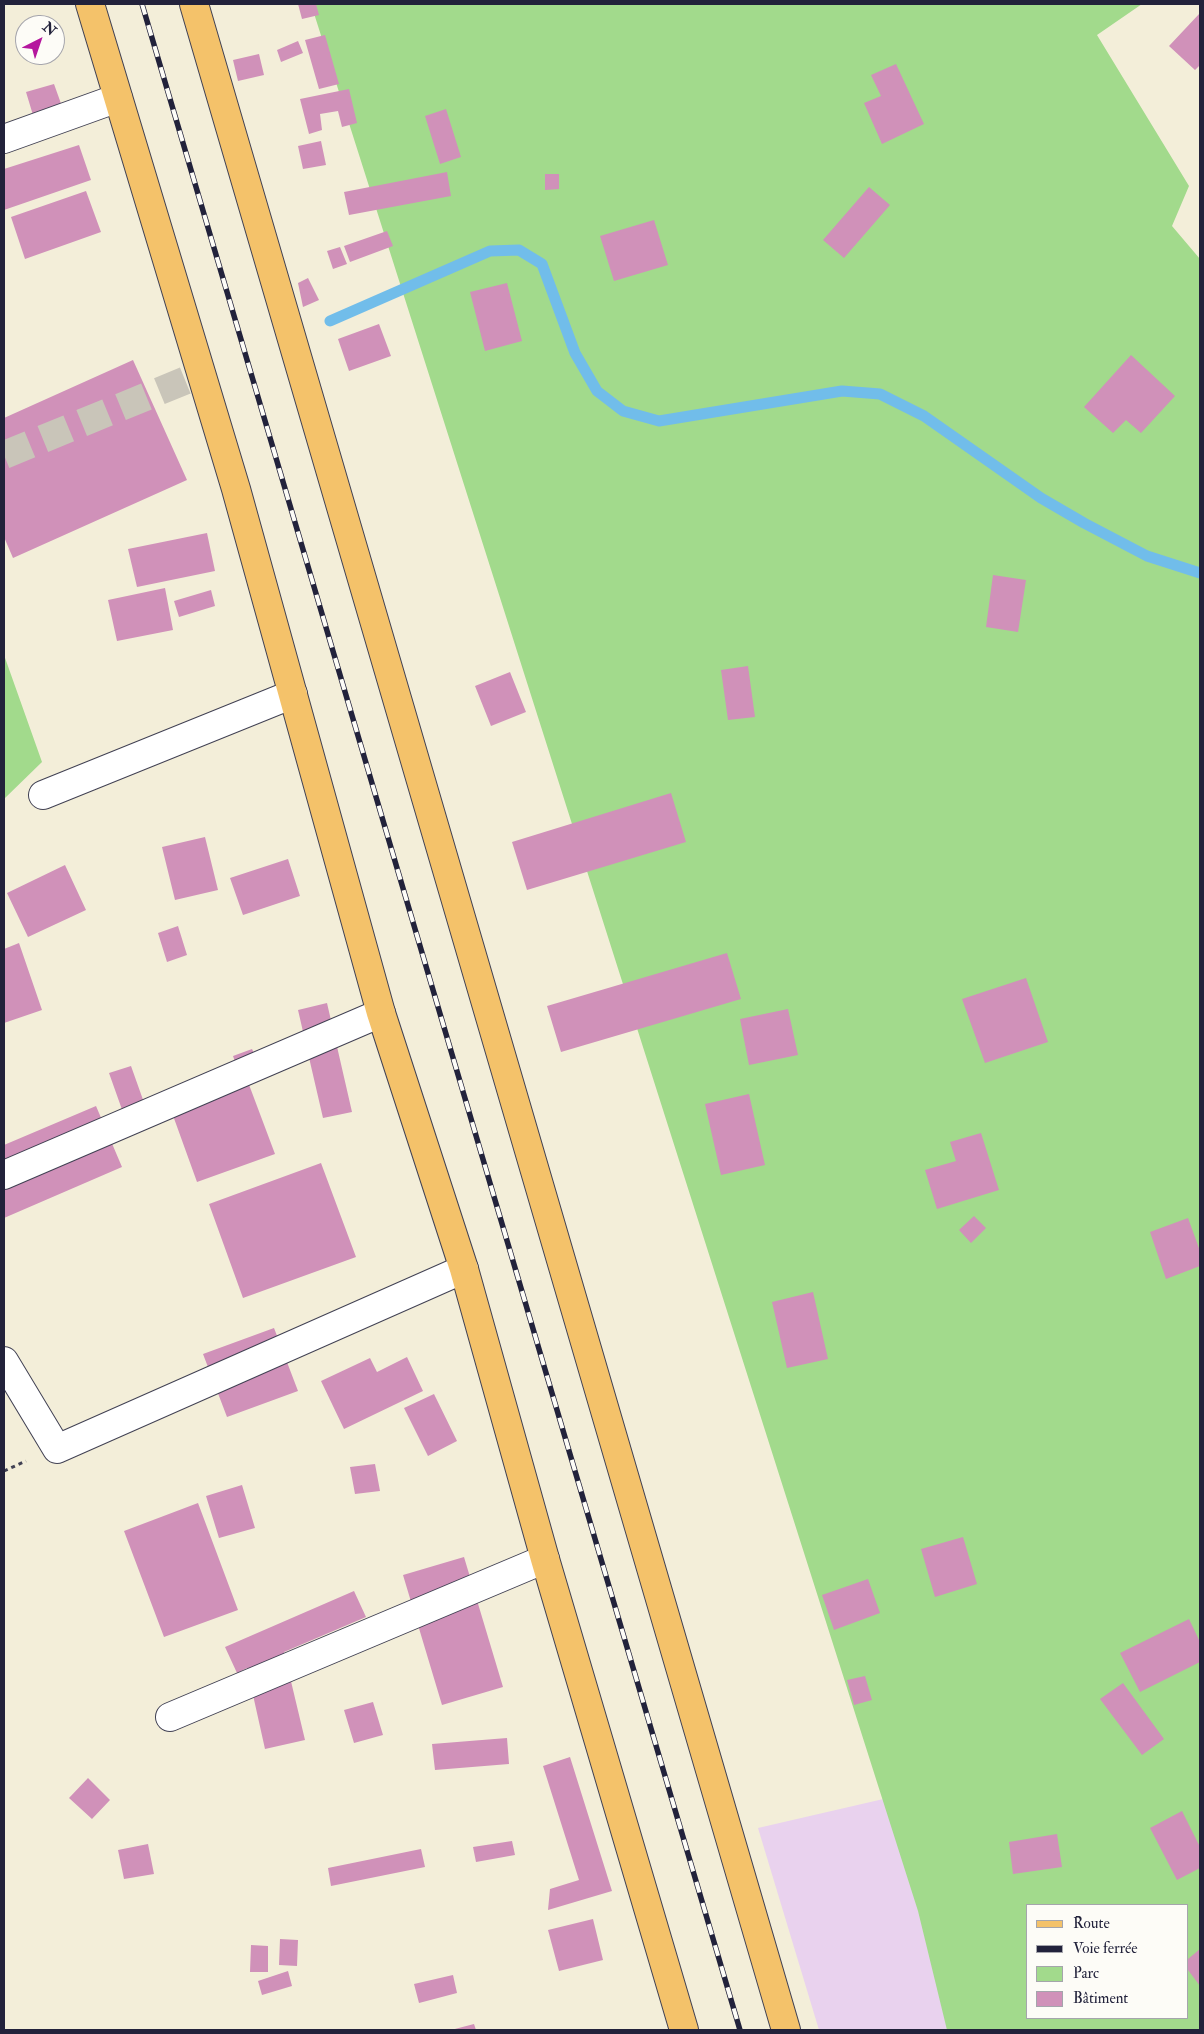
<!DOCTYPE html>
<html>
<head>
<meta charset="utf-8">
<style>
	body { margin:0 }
	#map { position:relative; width:1204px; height:2034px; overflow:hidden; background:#f3eed9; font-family:"IM FELL Double Pica",serif }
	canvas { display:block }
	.frame { position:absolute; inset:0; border:5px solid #22223b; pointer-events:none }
	.legend { position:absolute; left:1026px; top:1904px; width:162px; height:115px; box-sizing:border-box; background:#fdfcf7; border:1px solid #a5a5ac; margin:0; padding:6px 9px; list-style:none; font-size:15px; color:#22223b }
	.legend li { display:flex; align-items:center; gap:10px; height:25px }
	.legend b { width:25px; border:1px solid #a5a5ac }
	.north { position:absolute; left:15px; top:15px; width:50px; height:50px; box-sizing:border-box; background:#fdfcf7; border:1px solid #a5a5ac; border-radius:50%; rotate:41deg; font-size:14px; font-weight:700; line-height:20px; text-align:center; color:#22223b }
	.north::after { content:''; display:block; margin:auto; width:18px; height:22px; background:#b5179e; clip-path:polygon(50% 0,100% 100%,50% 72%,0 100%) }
</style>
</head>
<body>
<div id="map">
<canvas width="1204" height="2034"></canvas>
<div class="frame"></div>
<ul class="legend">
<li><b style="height:6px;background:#f4c26a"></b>Route</li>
<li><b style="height:6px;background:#22223b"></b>Voie ferrée</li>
<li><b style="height:14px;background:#a2da8c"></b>Parc</li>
<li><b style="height:14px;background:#d091b9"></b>Bâtiment</li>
</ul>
<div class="north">N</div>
</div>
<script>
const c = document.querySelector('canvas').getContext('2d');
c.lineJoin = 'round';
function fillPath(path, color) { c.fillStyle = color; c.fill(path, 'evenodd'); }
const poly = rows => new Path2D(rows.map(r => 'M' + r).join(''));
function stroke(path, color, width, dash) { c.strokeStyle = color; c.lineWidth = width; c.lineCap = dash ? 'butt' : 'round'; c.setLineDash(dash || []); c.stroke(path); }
const built = poly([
	[905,1794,968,2030,819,2030,758,1828]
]);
const green = poly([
	[311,4,1142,4,1097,35,1189,186,1172,226,1200,259,1200,2030,947,2030,918,1911],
	[1028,1905,1188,1905,1188,2018,1028,2018],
	[4,655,42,762,4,799]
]);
const stream = poly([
	[330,321,490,251,519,250,542,264,575,353,597,391,623,411,659,421,842,391,880,394,924,416,1041,498,1084,523,1147,556,1200,573]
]);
const building = poly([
	[298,4,316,4,319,15,302,19],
	[1200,13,1200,65,1195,70,1169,46],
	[325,35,339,84,319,89,305,40],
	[298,41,303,53,281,62,277,50],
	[259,54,264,75,238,81,233,60],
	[896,64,924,124,882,144,864,103,881,96,871,75],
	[54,84,69,126,39,135,26,92],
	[349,89,357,123,342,127,338,111,320,114,322,130,309,134,300,99],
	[446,109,461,157,440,164,425,116],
	[321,141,326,165,303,169,298,146],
	[79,145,91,180,4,210,4,169],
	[447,172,451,196,349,215,344,192],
	[545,174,559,174,559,189,545,190],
	[869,187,890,205,844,258,823,240],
	[86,191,101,232,25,259,11,217],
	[654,220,668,265,614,281,600,236],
	[387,231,393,246,350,262,344,246],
	[340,247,347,264,333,269,327,251],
	[308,278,319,300,303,307,298,283],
	[507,283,522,341,485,351,470,292],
	[379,324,391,356,349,371,338,339],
	[1131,355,1175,396,1141,433,1126,420,1113,433,1084,407],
	[133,360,187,480,13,558,4,537,4,418],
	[207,533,215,571,137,587,128,549],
	[993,575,1026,580,1018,632,986,627],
	[165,588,173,630,117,641,108,600],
	[211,590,215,606,179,617,174,601],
	[748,666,755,717,728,720,721,670],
	[510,672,526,712,491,726,475,686],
	[671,793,686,842,527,890,512,842],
	[205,837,218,890,175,900,162,847],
	[288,859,300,896,243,915,230,878],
	[65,865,86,910,28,937,7,893],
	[178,926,187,955,167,962,158,933],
	[19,943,42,1010,4,1023,4,949],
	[727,953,741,999,561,1052,547,1006],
	[1026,978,1048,1042,985,1063,962,999],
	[327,1003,352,1112,323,1118,298,1010],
	[788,1009,798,1055,749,1065,740,1019],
	[252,1049,258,1062,238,1070,233,1056],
	[131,1066,147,1111,125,1118,109,1073],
	[248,1082,275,1154,197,1182,171,1110],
	[749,1094,765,1165,721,1175,705,1104],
	[96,1106,122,1167,4,1218,4,1145],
	[981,1133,999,1190,937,1209,925,1170,956,1161,950,1142],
	[321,1163,356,1257,243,1298,209,1204],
	[974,1216,986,1228,971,1243,959,1230],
	[1188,1218,1200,1251,1200,1266,1166,1279,1150,1232],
	[813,1292,828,1359,787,1368,772,1302],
	[274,1328,298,1391,227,1417,203,1354],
	[407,1357,423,1391,344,1429,321,1381,370,1358,377,1372],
	[434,1394,457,1441,428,1456,404,1408],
	[375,1464,380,1491,355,1494,350,1467],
	[242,1485,255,1528,219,1538,206,1496],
	[198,1503,238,1610,164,1637,124,1531],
	[963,1537,977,1584,935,1597,921,1549],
	[464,1557,503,1687,442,1705,403,1575],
	[868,1579,880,1613,834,1630,822,1595],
	[354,1591,366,1617,284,1652,305,1740,265,1749,247,1668,237,1673,225,1647],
	[1189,1619,1200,1642,1200,1662,1140,1692,1120,1653],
	[865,1676,872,1700,854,1705,847,1680],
	[1123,1683,1164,1739,1142,1755,1100,1699],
	[373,1702,383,1735,354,1743,344,1710],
	[507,1738,509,1764,435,1770,432,1744],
	[570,1757,612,1891,548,1910,550,1889,579,1880,543,1766],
	[88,1778,110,1800,92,1819,69,1798],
	[1182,1811,1200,1847,1200,1868,1177,1880,1150,1828],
	[1057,1834,1062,1867,1013,1874,1009,1842],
	[512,1841,515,1855,476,1862,473,1847],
	[148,1844,154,1874,124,1879,118,1850],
	[421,1849,425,1867,331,1886,328,1868],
	[593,1919,603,1960,559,1971,548,1930],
	[280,1939,298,1940,297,1966,279,1965],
	[251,1945,268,1946,268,1972,250,1972],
	[1200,1949,1200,1986,1188,1970,1188,1959],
	[288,1971,292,1986,262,1995,258,1981],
	[453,1975,457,1993,419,2003,414,1984],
	[474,2024,476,2030,451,2030]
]);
const minorTunnel = poly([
	[4,455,201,374]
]);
const path = poly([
	[4,1471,26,1461]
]);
const minor = poly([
	[4,139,118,98],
	[43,795,293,694],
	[4,1175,381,1013],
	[4,1361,57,1449,464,1269],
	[170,1717,545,1559]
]);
const major = poly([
	[90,4,236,489,381,1013,464,1269,545,1559,684,2030],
	[194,4,786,2030]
]);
const rail = poly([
	[142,4,740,2030]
]);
fillPath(built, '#e9d2ee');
fillPath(green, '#a2da8c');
stroke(stream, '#71bdea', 11);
fillPath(building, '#d091b9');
stroke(minorTunnel, '#c9c5b9', 28, [28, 14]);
stroke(minor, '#414153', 30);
stroke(major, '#414153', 30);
stroke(path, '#414153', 3, [4, 4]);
stroke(minor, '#fff', 28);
stroke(major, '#f4c26a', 28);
stroke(rail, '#22223b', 5.5);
stroke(rail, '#fdfcf7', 4, [11]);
</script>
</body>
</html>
